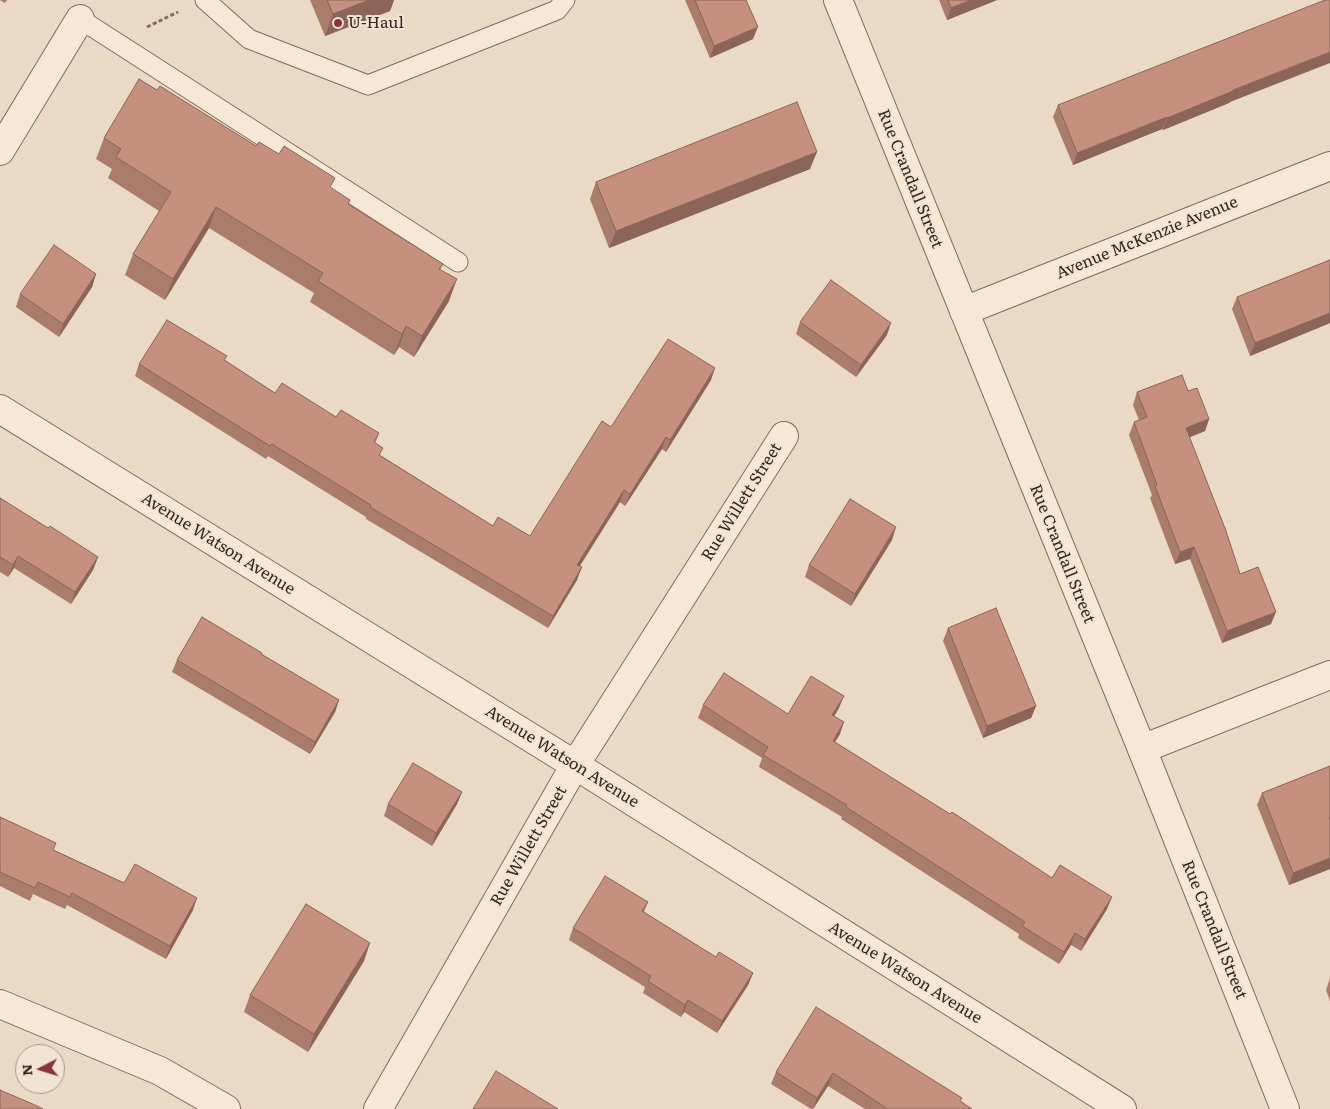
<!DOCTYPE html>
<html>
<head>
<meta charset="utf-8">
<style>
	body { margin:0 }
	#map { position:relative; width:1330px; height:1109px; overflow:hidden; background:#ead9c4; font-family:Literata,serif }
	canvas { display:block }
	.north { position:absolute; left:15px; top:1044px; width:50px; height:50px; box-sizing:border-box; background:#f2e4d3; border:1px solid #a6988b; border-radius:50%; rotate:265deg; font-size:14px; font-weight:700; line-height:20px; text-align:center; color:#34261f }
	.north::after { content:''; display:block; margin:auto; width:18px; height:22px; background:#8c3240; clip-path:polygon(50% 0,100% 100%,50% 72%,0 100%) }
</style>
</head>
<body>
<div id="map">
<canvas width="1330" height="1109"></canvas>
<div class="north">N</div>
</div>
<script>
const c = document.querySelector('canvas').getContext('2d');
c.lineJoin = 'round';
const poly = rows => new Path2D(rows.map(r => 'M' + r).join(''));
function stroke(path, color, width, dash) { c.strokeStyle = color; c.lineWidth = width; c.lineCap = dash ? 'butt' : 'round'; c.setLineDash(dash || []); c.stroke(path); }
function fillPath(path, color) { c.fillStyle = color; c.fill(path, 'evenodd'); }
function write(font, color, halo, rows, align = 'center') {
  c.font = font + ' Literata,serif'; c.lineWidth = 4; c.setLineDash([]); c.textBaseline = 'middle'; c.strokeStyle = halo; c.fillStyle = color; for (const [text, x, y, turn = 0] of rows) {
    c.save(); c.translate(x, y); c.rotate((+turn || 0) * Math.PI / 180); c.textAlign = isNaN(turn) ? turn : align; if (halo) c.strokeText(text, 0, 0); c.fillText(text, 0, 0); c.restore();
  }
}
const path = poly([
	[147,27,178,12]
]);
const service = poly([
	[205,0,249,39,368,85,557,10,565,0],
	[80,19,458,262]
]);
const minor = poly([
	[0,151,80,19],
	[964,311,1330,166],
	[0,409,575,765,1122,1109],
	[1142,749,1330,675],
	[0,1004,160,1071,226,1109],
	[378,1109,575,765,784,436]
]);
const tertiary = poly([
	[838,0,1142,749,1285,1109]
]);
const wall = poly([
	[0,0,7,0,5,3],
	[310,0,394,0,390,11,325,36],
	[685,0,746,0,753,39,710,58],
	[939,0,997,0,947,20],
	[157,90,331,188,348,204,443,264,440,270,449,301,414,357,399,347,394,355,310,302,314,293,209,228,165,300,125,275,133,254,159,211,108,178,112,169,96,159,104,138],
	[1230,102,1229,103,1163,130,1162,129,1073,165,1053,117,1058,105],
	[810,169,609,248,590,199,596,182],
	[1330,260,1330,323,1250,356,1232,309,1237,297],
	[96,274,92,287,59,337,16,307,20,294],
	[800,322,887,335,856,377,796,334],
	[225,360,275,393,379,433,375,443,380,455,493,526,530,536,611,427,711,380,666,452,662,449,625,506,620,502,579,566,577,580,548,628,366,519,366,517,268,456,266,459,135,376,139,364],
	[1188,391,1209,419,1205,431,1189,437,1240,574,1271,624,1222,643,1190,559,1175,564,1150,498,1152,495,1129,435,1134,422,1139,420,1133,405,1137,392],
	[0,498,48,528,98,557,93,570,71,604,14,568,8,577,0,572],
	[892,540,851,606,805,577,809,565],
	[948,628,1036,706,1031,718,983,738,943,641],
	[261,654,339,700,335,712,310,754,172,672,177,660],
	[703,705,788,714,839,708,834,716,840,734,835,742,1052,878,1107,909,1081,951,1071,945,1059,964,1018,938,1019,934,841,819,842,817,759,767,762,758,698,718],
	[1330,766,1330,869,1289,885,1257,805,1262,793],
	[462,792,457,804,432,846,384,816,388,804],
	[0,817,54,850,124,883,193,910,166,959,67,905,65,909,33,894,30,901,0,886],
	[648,902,644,912,716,957,753,973,748,985,717,1033,684,1012,681,1017,643,993,645,987,569,940,573,928],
	[364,961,308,1052,244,1012,250,995],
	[1330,978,1330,1001,1326,990],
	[816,1007,961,1102,972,1109,865,1109,828,1086,813,1109,811,1109,771,1084,776,1072]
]);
const shadedWall = poly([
	[369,0,394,0,390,11,325,36,333,14],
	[971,0,997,0,947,20,951,8],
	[758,27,753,39,710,58,714,46],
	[1330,52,1330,63,1230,102,1229,103,1163,130,1167,118,1233,90],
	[1167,117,1162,129,1073,165,1077,153],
	[817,152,810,169,609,248,616,231],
	[216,207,209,228,165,300,173,279],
	[96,274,92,287,59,337,63,324],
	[457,279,449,301,414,357,422,336],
	[1330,313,1330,323,1250,356,1255,343],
	[891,323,887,335,856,377,861,365],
	[406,326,399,347,394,355,402,334],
	[715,368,711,380,666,452,670,440],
	[1209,419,1205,431,1181,441,1186,428],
	[666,437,662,449,625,506,630,494],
	[624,490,620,502,573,577,577,565],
	[896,527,892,540,851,606,855,594],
	[1194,547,1190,559,1175,564,1180,552],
	[18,556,14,568,8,577,13,565],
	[98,557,93,570,71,604,75,592],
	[582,567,577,580,548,628,553,616],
	[1276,612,1271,624,1222,643,1227,631],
	[844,696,839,708,828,727,832,715],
	[339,700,335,712,310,754,315,742],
	[1036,706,1031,718,983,738,987,726],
	[844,722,840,734,828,753,833,741],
	[462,792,457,804,432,846,436,833],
	[1330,858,1330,869,1289,885,1293,873],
	[1112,897,1107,909,1081,951,1085,939],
	[197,898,193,910,166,959,170,946],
	[1075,933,1071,945,1059,964,1064,952],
	[370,943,364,961,308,1052,314,1034],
	[753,973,748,985,717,1033,722,1021],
	[688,1000,684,1012,681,1017,685,1005],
	[833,1073,828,1086,813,1109,817,1098]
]);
const building = poly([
	[327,0,369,0,333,14,327,0],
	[695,0,746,0,758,27,714,46,695,0],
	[948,0,971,0,951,8,948,0],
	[1325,0,1330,0,1330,52,1233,90,1233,91,1167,118,1167,117,1077,153,1058,105,1325,0],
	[139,79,157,90,160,86,256,146,259,142,279,154,284,146,335,178,330,187,350,200,348,204,443,264,439,269,457,279,422,336,406,326,402,334,318,281,323,273,216,207,173,279,133,254,171,192,116,157,121,149,104,138,139,79],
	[797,102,817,152,616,231,596,182,797,102],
	[54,245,96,274,63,324,20,294,54,245],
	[1330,260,1330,313,1255,343,1237,297,1330,260],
	[831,280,891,323,861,365,800,322,831,280],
	[167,320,227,356,224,360,275,393,282,383,336,417,341,410,379,433,374,442,383,448,379,455,493,526,498,517,530,536,602,421,611,427,668,339,715,368,670,440,666,437,630,494,624,490,577,565,582,567,553,616,370,507,371,505,272,444,270,446,139,364,167,320],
	[1182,375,1188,391,1197,388,1209,419,1186,428,1226,531,1240,574,1258,567,1276,612,1227,631,1194,547,1180,552,1155,486,1157,485,1134,422,1147,417,1137,392,1182,375],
	[0,498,48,528,50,526,98,557,75,592,18,556,13,565,0,557,0,498],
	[850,499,896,527,855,594,809,565,850,499],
	[996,608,1036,706,987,726,948,628,996,608],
	[202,617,262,653,261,654,339,700,315,742,177,660,202,617],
	[724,673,788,714,811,676,844,696,832,715,844,722,833,741,950,814,952,812,1052,878,1060,865,1112,897,1085,939,1075,933,1064,952,1022,926,1025,922,846,807,847,805,763,755,768,747,703,705,724,673],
	[413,763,462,792,436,833,388,804,413,763],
	[1330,766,1330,817,1329,817,1330,820,1330,858,1293,873,1262,793,1330,766],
	[0,817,56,843,53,850,124,883,135,864,197,898,170,946,72,893,70,897,38,882,35,888,0,872,0,817],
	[605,876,648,902,642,911,716,957,719,952,753,973,722,1021,688,1000,685,1005,648,981,651,976,573,928,605,876],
	[306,904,370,943,314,1034,250,995,306,904],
	[816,1007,962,1098,960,1101,972,1109,888,1109,833,1073,817,1098,776,1072,816,1007],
	[496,1071,558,1109,473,1109,496,1071],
	[0,1090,35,1105,43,1109,0,1109,0,1090]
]);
const markers = [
	[338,23,5,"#8c3240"]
];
const poiNames = [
	["U-Haul",348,23]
];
const streetNames = [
	["Rue Crandall Street",910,179,68],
	["Avenue McKenzie Avenue",1147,238,-22],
	["Rue Willett Street",742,502,-58],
	["Avenue Watson Avenue",218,544,32],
	["Rue Crandall Street",1062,554,68],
	["Avenue Watson Avenue",562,757,32],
	["Rue Willett Street",529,846,-60],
	["Rue Crandall Street",1214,930,68],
	["Avenue Watson Avenue",905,973,32]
];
stroke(service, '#836b5c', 21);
stroke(minor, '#836b5c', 30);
stroke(tertiary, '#836b5c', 30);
stroke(path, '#836b5c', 3, [4, 2.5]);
stroke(service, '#f5e8d7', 19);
stroke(minor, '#f5e8d7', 28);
stroke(tertiary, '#f5e8d7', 28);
fillPath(wall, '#a97c6c');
fillPath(shadedWall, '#8a6558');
fillPath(building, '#c5907d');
stroke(building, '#8a6558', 1);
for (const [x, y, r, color] of markers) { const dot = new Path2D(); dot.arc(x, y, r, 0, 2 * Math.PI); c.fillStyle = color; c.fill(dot); stroke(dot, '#f2e4d3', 2); }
write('16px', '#34261f', '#f2e4d3', poiNames, 'left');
write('16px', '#34261f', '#f2e4d3', streetNames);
</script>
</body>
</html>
